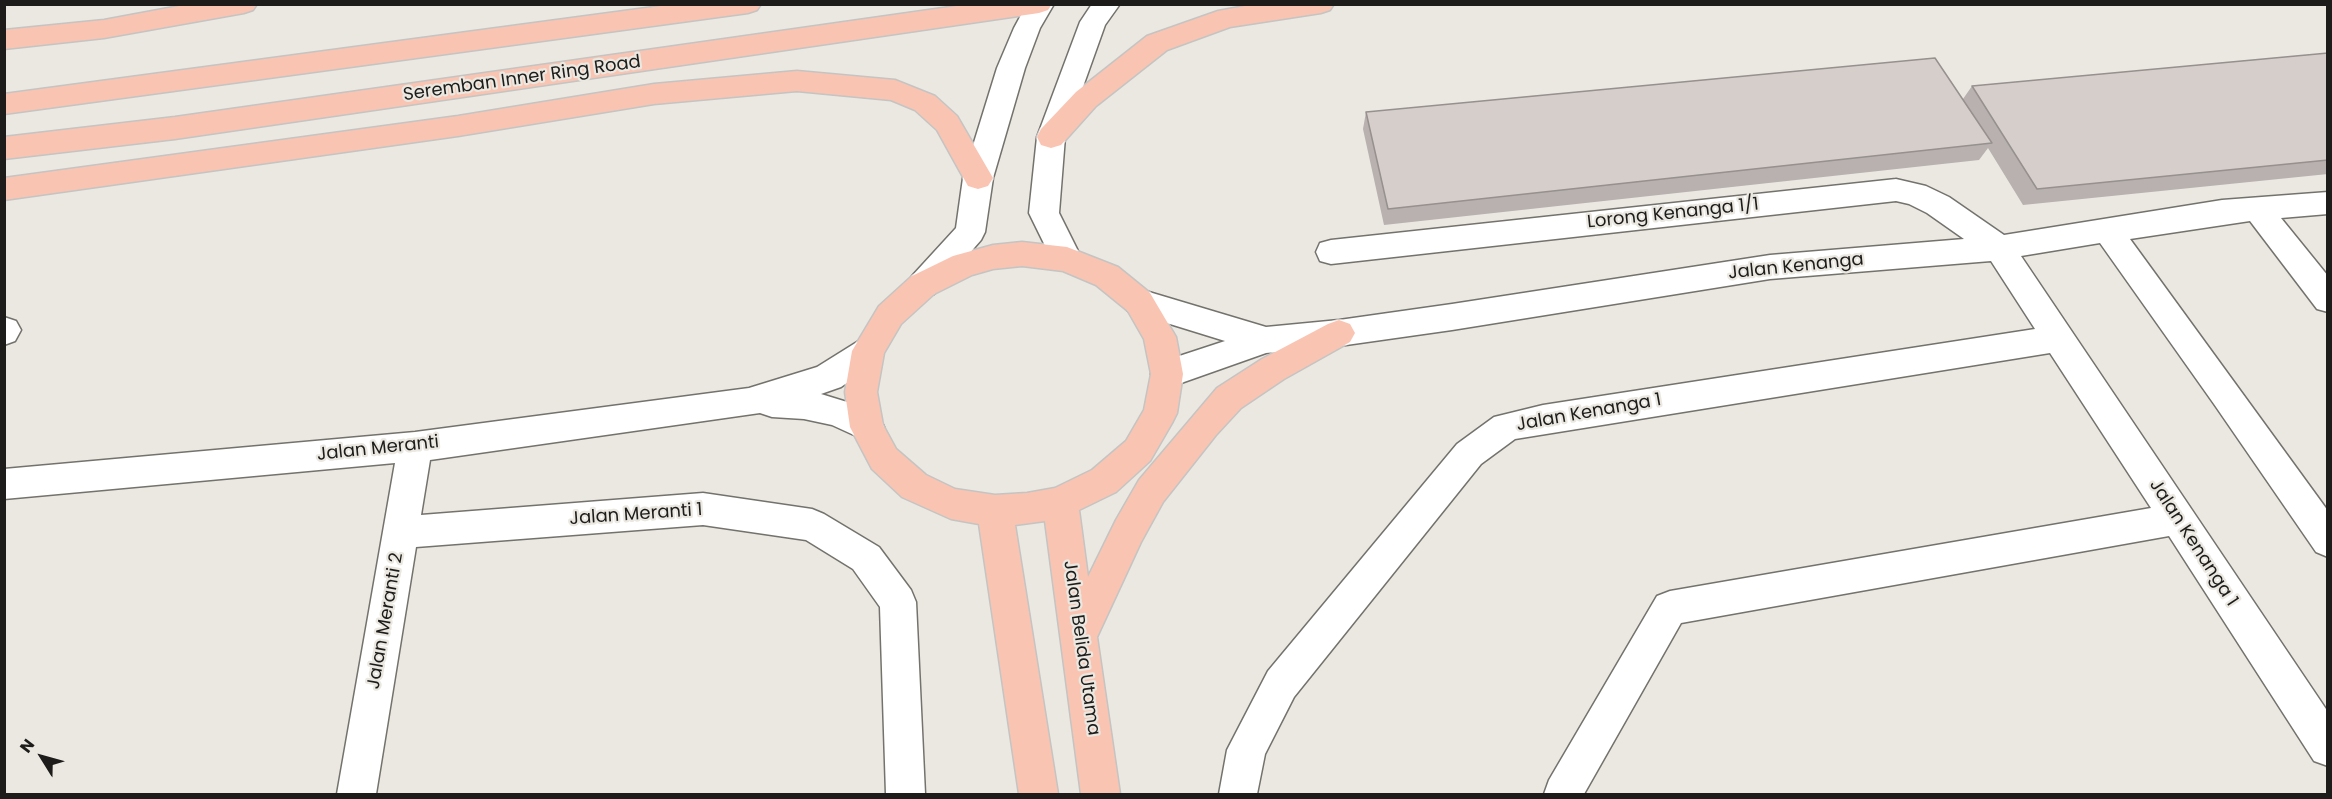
<!DOCTYPE html>
<html>
<head>
<meta charset="utf-8">
<style>
	body { margin:0 }
	#map { position:relative; width:2332px; height:799px; overflow:hidden; background:#eae8e0; font-family:Poppins,sans-serif }
	canvas { display:block }
	.frame { position:absolute; inset:0; border:6px solid #1d1c1a; pointer-events:none }
	.north { position:absolute; left:12px; top:727px; width:60px; height:60px; -webkit-text-stroke:4px #eae8e0; paint-order:stroke; rotate:307deg; font-size:16px; font-weight:700; line-height:24px; text-align:center; color:#1d1c1a }
	.north::after { content:''; display:block; margin:auto; width:21px; height:27px; background:#1d1c1a; clip-path:polygon(50% 0,100% 100%,50% 72%,0 100%) }
</style>
</head>
<body>
<div id="map">
<canvas width="2332" height="799"></canvas>
<div class="frame"></div>
<div class="north">N</div>
</div>
<script>
const c = document.querySelector('canvas').getContext('2d');
c.lineJoin = 'round';
const poly = rows => new Path2D(rows.map(r => 'M' + r).join(''));
function stroke(path, color, width, dash) { c.strokeStyle = color; c.lineWidth = width; c.lineCap = dash ? 'butt' : 'round'; c.setLineDash(dash || []); c.stroke(path); }
function fillPath(path, color) { c.fillStyle = color; c.fill(path, 'evenodd'); }
function write(font, color, halo, rows, align = 'center') {
  c.font = font + ' Poppins,sans-serif'; c.lineWidth = 4.5; c.setLineDash([]); c.textBaseline = 'middle'; c.strokeStyle = halo; c.fillStyle = color; for (const [text, x, y, turn = 0] of rows) {
    c.save(); c.translate(x, y); c.rotate((+turn || 0) * Math.PI / 180); c.textAlign = isNaN(turn) ? turn : align; if (halo) c.strokeText(text, 0, 0); c.fillText(text, 0, 0); c.restore();
  }
}
const minor = poly([
	[1027,4,1054,4,1040,28,1025,68,993,178,985,232,981,240,934,294,923,297,912,294,907,285,912,276,956,228,963,178,997,68,1014,28,1027,4],
	[1092,4,1120,4,1105,25,1065,137,1059,213,1082,259,1078,268,1067,271,1056,268,1029,213,1037,137,1080,22,1092,4],
	[1896,179,1926,186,1949,197,2004,235,2222,200,2328,192,2328,214,2281,218,2328,276,2328,312,2317,309,2250,221,2130,239,2328,511,2328,557,2316,552,2214,404,2100,243,2021,256,2328,712,2328,766,2314,761,2169,536,1681,623,1584,794,1544,794,1549,780,1657,596,1670,591,2151,508,2050,353,1515,439,1481,464,1294,697,1265,754,1257,794,1219,794,1227,750,1268,671,1457,444,1494,417,1543,405,2035,329,1991,261,1770,279,1452,330,1339,346,1266,353,1167,388,1155,384,1151,374,1155,364,1225,341,1128,311,1123,302,1128,293,1139,289,1266,327,1339,320,1452,304,1770,255,1964,239,1927,213,1909,204,1896,201,1331,264,1320,261,1316,252,1320,243,1331,240,1896,179],
	[4,317,16,321,21,330,15,341,4,345,4,317],
	[868,338,879,342,884,351,879,360,841,387,821,394,860,406,879,417,884,427,879,437,867,441,832,425,804,419,772,417,760,413,430,460,421,515,703,493,812,509,824,514,879,547,911,590,916,602,925,794,886,794,880,607,853,569,806,540,703,525,416,547,376,794,337,794,395,463,4,499,4,469,415,432,749,388,817,367,857,342,868,338]
]);
const major = poly([
	[190,4,257,4,253,10,244,13,104,38,4,49,4,30,104,20,190,4],
	[676,4,761,4,757,10,748,13,4,114,4,94,676,4],
	[971,4,1052,4,1048,10,1039,13,175,139,4,159,4,137,175,117,971,4],
	[1256,4,1334,4,1330,10,1321,13,1230,27,1167,50,1096,106,1061,145,1051,148,1041,145,1037,137,1041,129,1076,92,1147,36,1218,11,1256,4],
	[797,71,895,80,935,96,957,116,993,178,988,186,978,189,968,186,937,130,915,110,891,100,797,91,654,104,458,136,4,200,4,178,458,116,654,84,797,71],
	[1022,242,1067,247,1118,267,1150,293,1176,337,1183,374,1177,413,1172,423,1150,461,1116,492,1079,510,1088,577,1116,520,1139,480,1217,388,1262,359,1328,324,1339,320,1350,324,1355,333,1350,342,1284,379,1241,408,1216,435,1163,502,1141,542,1097,637,1120,794,1081,794,1045,521,1015,525,1058,794,1019,794,979,524,951,519,902,497,872,469,850,427,845,392,852,351,879,306,912,276,953,256,993,245,1022,242],
	[1022,266,1063,271,1096,285,1128,311,1144,339,1151,374,1144,410,1126,441,1092,470,1055,488,1027,493,995,495,955,489,926,475,896,449,883,425,877,392,884,353,901,324,934,294,972,275,993,269,1022,266]
]);
const wall = poly([
	[2328,53,2328,174,2023,205,1988,148,1979,160,1384,225,1363,129,1366,112,1963,99,1972,86]
]);
const building = poly([
	[2328,53,2328,160,2037,189,1972,86,2328,53],
	[1935,58,1992,143,1388,209,1366,112,1935,58]
]);
const streetNames = [
	["Seremban Inner Ring Road",522,79,-8],
	["Lorong Kenanga 1/1",1673,214,-6],
	["Jalan Kenanga",1796,267,-6],
	["Jalan Kenanga 1",1589,413,-10],
	["Jalan Meranti",378,449,-6],
	["Jalan Meranti 1",636,515,-4],
	["Jalan Kenanga 1",2193,543,57],
	["Jalan Meranti 2",386,621,-80],
	["Jalan Belida Utama",1081,648,82]
];
stroke(minor, '#74726c', 3);
stroke(major, '#c4c4c3', 3);
fillPath(minor, '#fff');
fillPath(major, '#fac4b2');
fillPath(wall, '#b8b1af');
fillPath(building, '#d6cecb');
stroke(building, '#96908e', 1.5);
write('18px', '#1d1c1a', '#eae8e0', streetNames);
</script>
</body>
</html>
